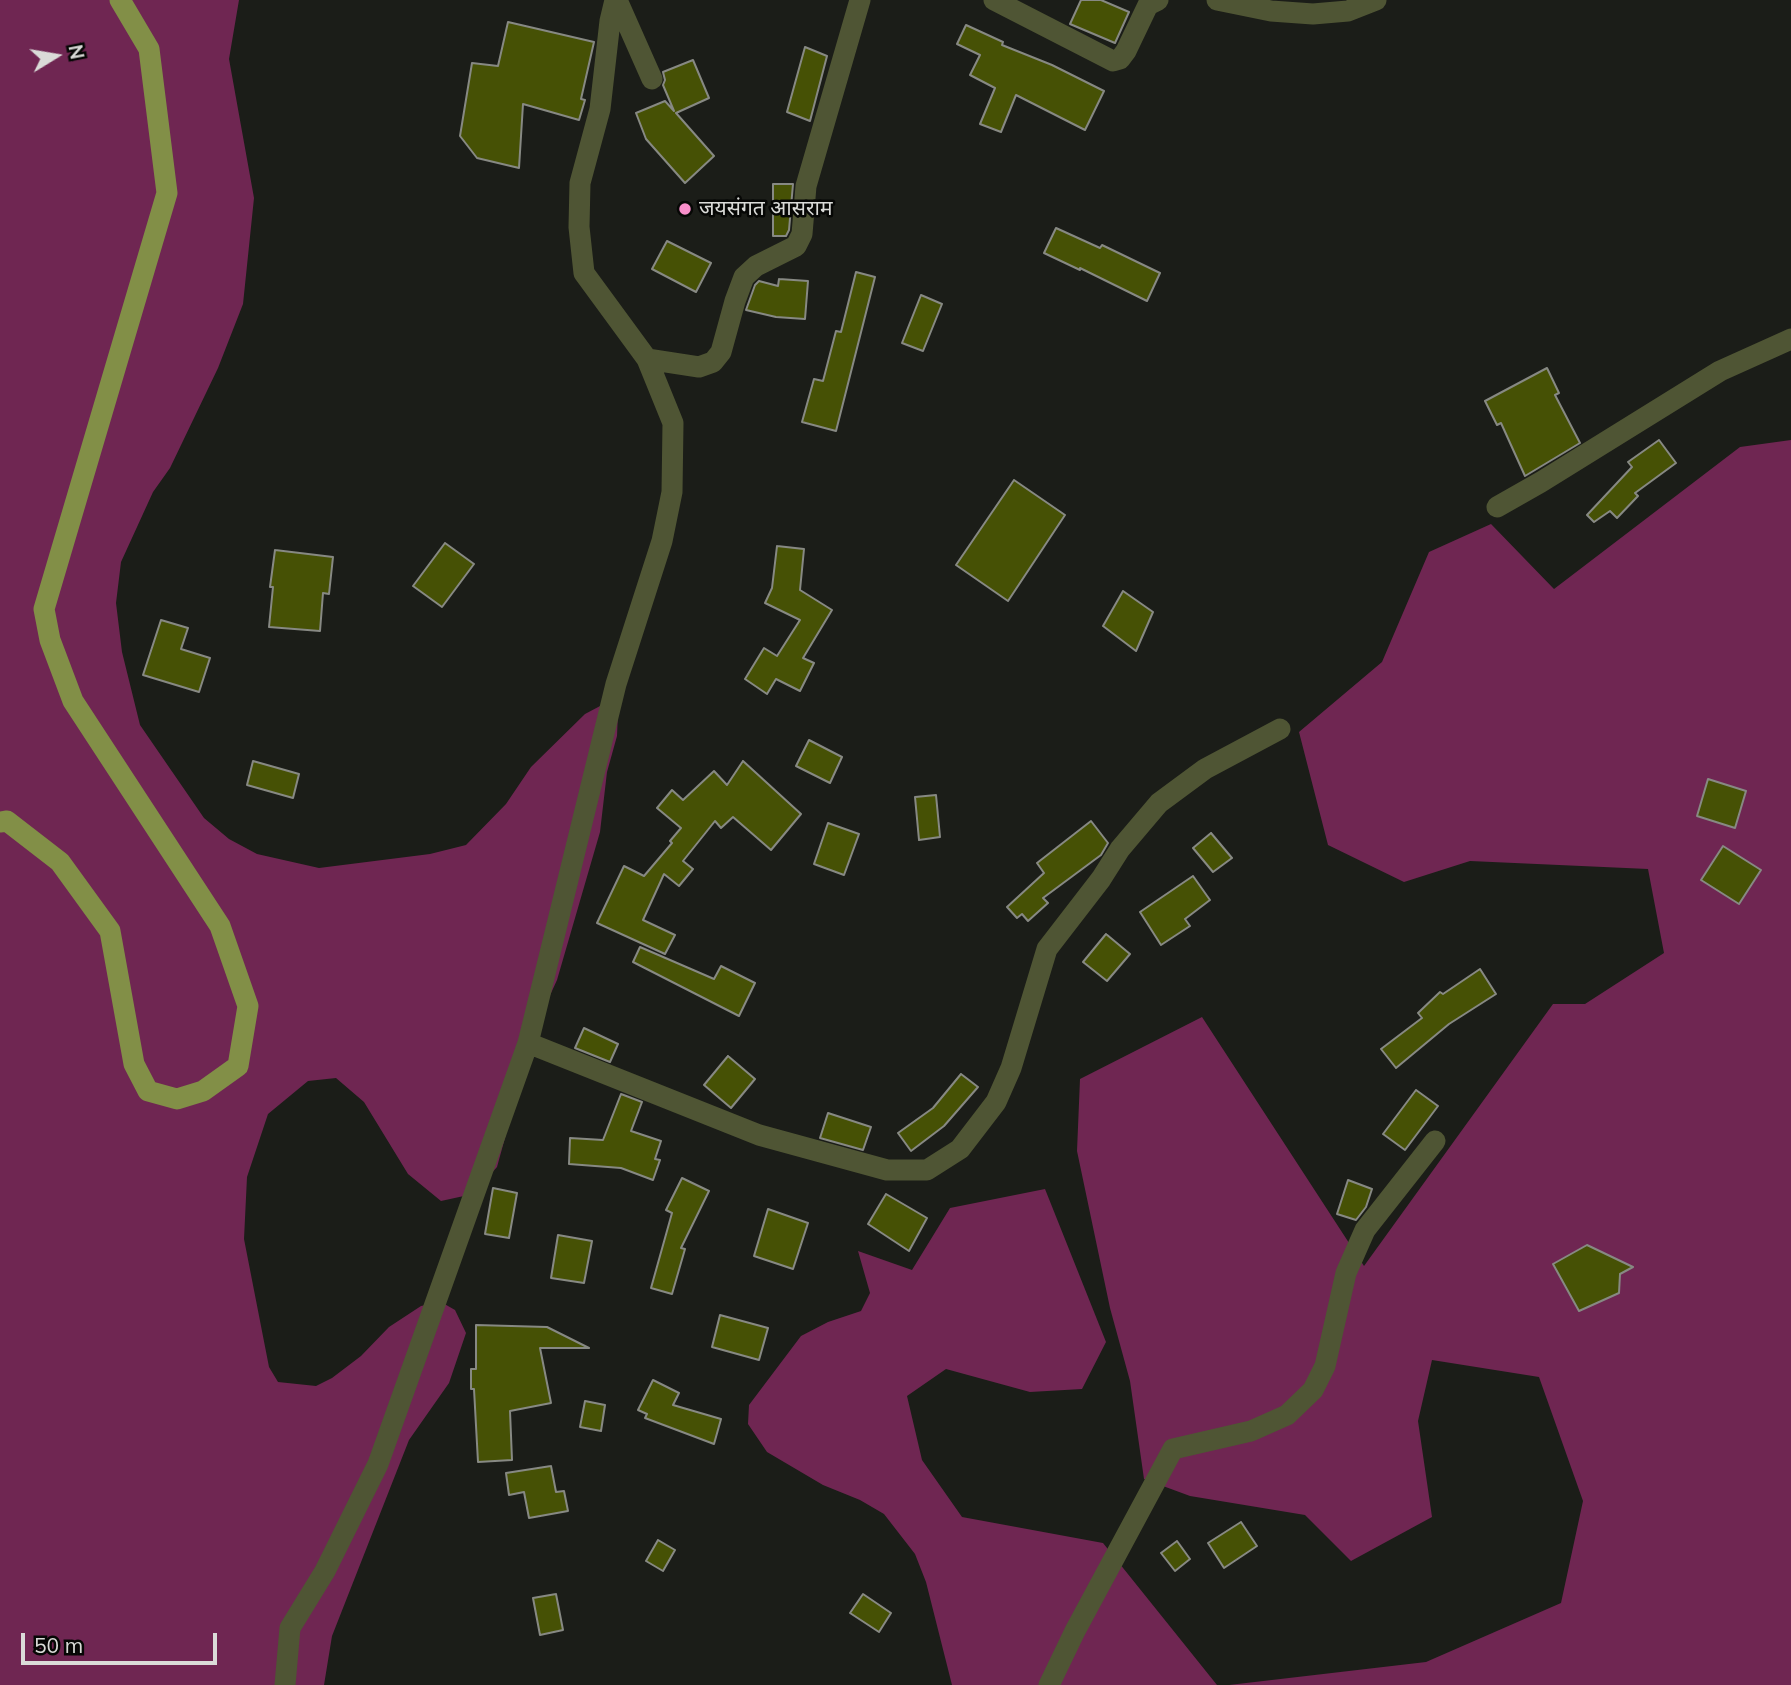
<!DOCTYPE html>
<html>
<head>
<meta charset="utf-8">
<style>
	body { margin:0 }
	#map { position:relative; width:1791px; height:1685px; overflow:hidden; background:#1b1d18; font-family:Mulish,sans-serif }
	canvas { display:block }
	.north { position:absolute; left:21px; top:21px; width:70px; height:70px; -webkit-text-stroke:5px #060705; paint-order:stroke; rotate:79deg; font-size:19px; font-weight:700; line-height:28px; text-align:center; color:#dadbd8 }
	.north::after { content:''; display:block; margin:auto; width:24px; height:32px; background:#dadbd8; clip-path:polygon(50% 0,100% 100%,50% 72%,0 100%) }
	.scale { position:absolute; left:21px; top:1633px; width:196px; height:32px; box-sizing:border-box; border:4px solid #dadbd8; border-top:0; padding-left:9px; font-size:21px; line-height:24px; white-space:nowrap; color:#dadbd8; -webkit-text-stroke:5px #060705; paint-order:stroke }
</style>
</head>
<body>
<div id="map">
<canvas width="1791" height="1685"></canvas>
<div class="north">N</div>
<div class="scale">50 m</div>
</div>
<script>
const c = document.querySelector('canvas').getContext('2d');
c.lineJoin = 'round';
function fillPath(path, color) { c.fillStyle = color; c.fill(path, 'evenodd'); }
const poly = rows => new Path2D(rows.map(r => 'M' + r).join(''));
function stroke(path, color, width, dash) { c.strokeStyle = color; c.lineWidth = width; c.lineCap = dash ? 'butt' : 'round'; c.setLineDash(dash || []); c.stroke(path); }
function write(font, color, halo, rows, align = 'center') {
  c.font = font + ' Mulish,"Noto Sans Devanagari",sans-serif'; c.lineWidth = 5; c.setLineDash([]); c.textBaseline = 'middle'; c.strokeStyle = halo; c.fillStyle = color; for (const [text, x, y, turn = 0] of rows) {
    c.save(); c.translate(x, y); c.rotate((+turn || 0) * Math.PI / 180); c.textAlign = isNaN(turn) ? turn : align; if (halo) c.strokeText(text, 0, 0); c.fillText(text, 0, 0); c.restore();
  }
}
const forest = poly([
	[0,0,239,0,229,59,254,198,243,304,218,368,170,468,153,492,121,562,116,603,122,652,140,725,204,818,229,839,257,854,319,868,430,854,466,845,506,804,531,767,585,714,602,705,618,712,617,736,607,772,600,832,557,980,535,1028,497,1167,473,1194,441,1201,408,1174,364,1102,336,1078,308,1081,268,1114,247,1177,244,1239,269,1367,278,1382,316,1386,332,1378,361,1356,389,1327,421,1306,441,1302,455,1310,466,1333,449,1383,409,1440,332,1636,324,1685,0,1685],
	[1791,440,1791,1685,1229,1685,1426,1662,1561,1603,1583,1501,1539,1377,1432,1360,1418,1421,1432,1517,1351,1561,1305,1515,1190,1496,1144,1479,1130,1381,1110,1308,1077,1151,1080,1079,1202,1017,1364,1266,1553,1004,1585,1004,1664,953,1648,869,1470,861,1404,882,1328,845,1299,732,1382,662,1429,552,1491,524,1554,589,1740,447],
	[1045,1189,1106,1342,1082,1389,1030,1392,946,1369,907,1396,922,1460,962,1517,1103,1543,1217,1685,952,1685,926,1582,915,1554,884,1514,860,1500,823,1485,767,1452,748,1424,749,1405,801,1336,828,1322,861,1311,870,1293,858,1251,912,1270,950,1208]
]);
const building = poly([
	[1081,0,1101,0,1129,12,1115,43,1070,24,1081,0],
	[508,22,594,42,581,99,585,100,579,120,523,104,519,168,477,158,460,136,472,63,498,66,508,22],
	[966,25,1003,42,1002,45,1052,65,1104,91,1085,130,1016,95,1001,132,980,124,995,88,970,75,980,55,957,44,966,25],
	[805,47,827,56,810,121,787,112,805,47],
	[693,60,709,98,676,113,714,156,685,183,646,139,636,113,665,101,674,111,663,85,665,80,663,72,693,60],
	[773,184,793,184,789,230,786,236,773,236,773,184],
	[1056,228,1100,248,1102,245,1160,273,1147,301,1080,268,1080,270,1044,253,1056,228],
	[667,241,711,263,696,292,652,269,667,241],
	[856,272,875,277,836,431,802,422,814,379,823,381,836,331,841,332,856,272],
	[779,279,808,281,805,319,776,317,746,310,755,285,759,281,778,286,779,279],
	[921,295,942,304,923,351,902,343,921,295],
	[1547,368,1559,393,1555,395,1580,443,1525,476,1501,423,1497,425,1485,401,1547,368],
	[1659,440,1676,463,1635,493,1638,496,1617,518,1610,511,1594,522,1587,515,1632,467,1628,462,1659,440],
	[1014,480,1065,515,1008,601,956,565,1014,480],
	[445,543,474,564,442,607,413,586,445,543],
	[777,546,804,549,800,590,832,610,803,658,814,663,800,691,776,679,767,694,745,679,764,648,777,656,800,620,765,603,772,588,777,546],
	[275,550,333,557,329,594,323,593,320,631,269,627,273,587,270,587,275,550],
	[1123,591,1153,612,1136,651,1103,626,1123,591],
	[161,620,188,628,181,649,210,658,199,692,143,675,161,620],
	[809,740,842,757,830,783,796,766,809,740],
	[253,761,299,774,293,798,247,785,253,761],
	[743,761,801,814,771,850,733,817,721,828,715,821,683,861,693,869,679,886,664,874,643,920,675,935,665,954,597,923,624,866,644,876,672,843,670,841,681,828,657,808,672,790,683,800,714,771,727,785,743,761],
	[1708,779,1746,791,1735,828,1697,816,1708,779],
	[936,795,940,837,919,840,915,797,936,795],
	[1091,821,1108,843,1101,855,1043,898,1048,903,1028,921,1022,914,1017,918,1007,907,1044,873,1037,863,1091,821],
	[828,823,859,834,844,875,814,864,828,823],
	[1211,833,1232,858,1213,872,1193,848,1211,833],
	[1723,846,1761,870,1739,904,1701,880,1723,846],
	[1193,876,1210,900,1185,919,1190,926,1161,945,1140,912,1193,876],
	[1106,934,1130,954,1107,981,1083,962,1106,934],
	[640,947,714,979,721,966,755,983,739,1016,633,962,640,947],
	[1480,969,1496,994,1449,1024,1396,1068,1381,1049,1422,1018,1418,1013,1440,992,1443,994,1480,969],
	[584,1028,618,1044,610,1062,575,1048,584,1028],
	[728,1056,755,1079,731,1108,704,1085,728,1056],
	[961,1074,978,1087,944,1126,911,1151,898,1133,933,1108,961,1074],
	[1416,1090,1438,1106,1405,1150,1383,1134,1416,1090],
	[621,1094,642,1102,631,1131,661,1141,655,1159,660,1160,653,1180,621,1168,569,1164,570,1138,603,1140,621,1094],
	[828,1113,871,1127,863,1150,820,1138,828,1113],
	[682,1178,709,1191,681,1248,685,1249,672,1294,651,1288,672,1213,666,1210,682,1178],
	[1348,1180,1372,1189,1366,1207,1356,1220,1337,1214,1348,1180],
	[493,1188,517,1193,509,1238,485,1234,493,1188],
	[886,1194,927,1218,909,1251,868,1224,886,1194],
	[768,1209,808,1223,793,1269,754,1256,768,1209],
	[558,1235,592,1241,584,1283,551,1278,558,1235],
	[1587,1245,1633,1267,1620,1274,1619,1293,1579,1311,1553,1264,1587,1245],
	[720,1315,768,1328,759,1360,712,1347,720,1315],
	[476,1325,547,1327,589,1348,540,1348,551,1403,510,1411,512,1460,478,1462,474,1389,471,1389,471,1369,476,1369,476,1325],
	[653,1380,679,1393,673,1405,721,1419,714,1444,645,1418,647,1414,638,1410,653,1380],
	[585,1401,605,1405,601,1431,580,1427,585,1401],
	[551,1466,556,1492,564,1491,568,1511,529,1518,524,1492,509,1495,506,1473,551,1466],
	[1241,1522,1257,1546,1224,1568,1208,1543,1241,1522],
	[658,1540,675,1550,663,1571,646,1561,658,1540],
	[1177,1541,1190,1559,1175,1571,1161,1553,1177,1541],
	[556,1594,563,1630,540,1635,533,1598,556,1594],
	[863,1594,891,1613,879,1632,850,1613,863,1594]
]);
const minor = poly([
	[617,0,652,79],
	[994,0,1113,61,1120,59,1126,51,1148,5,1158,0],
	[1217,0,1271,11,1313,14,1348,11,1376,0],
	[647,359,699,367,713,362,721,352,735,301,744,277,756,266,796,246,802,234,806,186,860,0],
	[1497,507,1541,482,1720,371,1791,339],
	[528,1043,759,1135,887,1170,927,1170,960,1149,996,1102,1011,1068,1047,949,1101,879,1120,849,1159,803,1205,769,1280,729],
	[285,1685,290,1628,325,1571,378,1464,528,1043,616,684,662,541,672,492,673,423,647,359,584,273,579,227,580,183,600,109,610,21,615,0],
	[1049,1685,1075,1631,1173,1449,1251,1431,1287,1415,1313,1390,1325,1366,1346,1273,1365,1230,1435,1141]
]);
const major = poly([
	[0,822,7,821,60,862,110,931,134,1064,148,1091,177,1099,203,1091,238,1066,248,1006,220,926,73,701,50,640,44,609,167,193,149,49,120,0]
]);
const markers = [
	[685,209,7,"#f98fca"]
];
const poiNames = [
	["जयसंगत आसराम",699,209]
];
fillPath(forest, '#6f2652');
fillPath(building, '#465105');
stroke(building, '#878983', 2);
stroke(minor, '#4f5534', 21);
stroke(major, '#828f47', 21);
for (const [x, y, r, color] of markers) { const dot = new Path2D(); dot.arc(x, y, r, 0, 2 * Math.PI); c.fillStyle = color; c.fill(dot); stroke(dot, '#060705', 2.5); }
write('21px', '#dadbd8', '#060705', poiNames, 'left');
</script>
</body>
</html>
